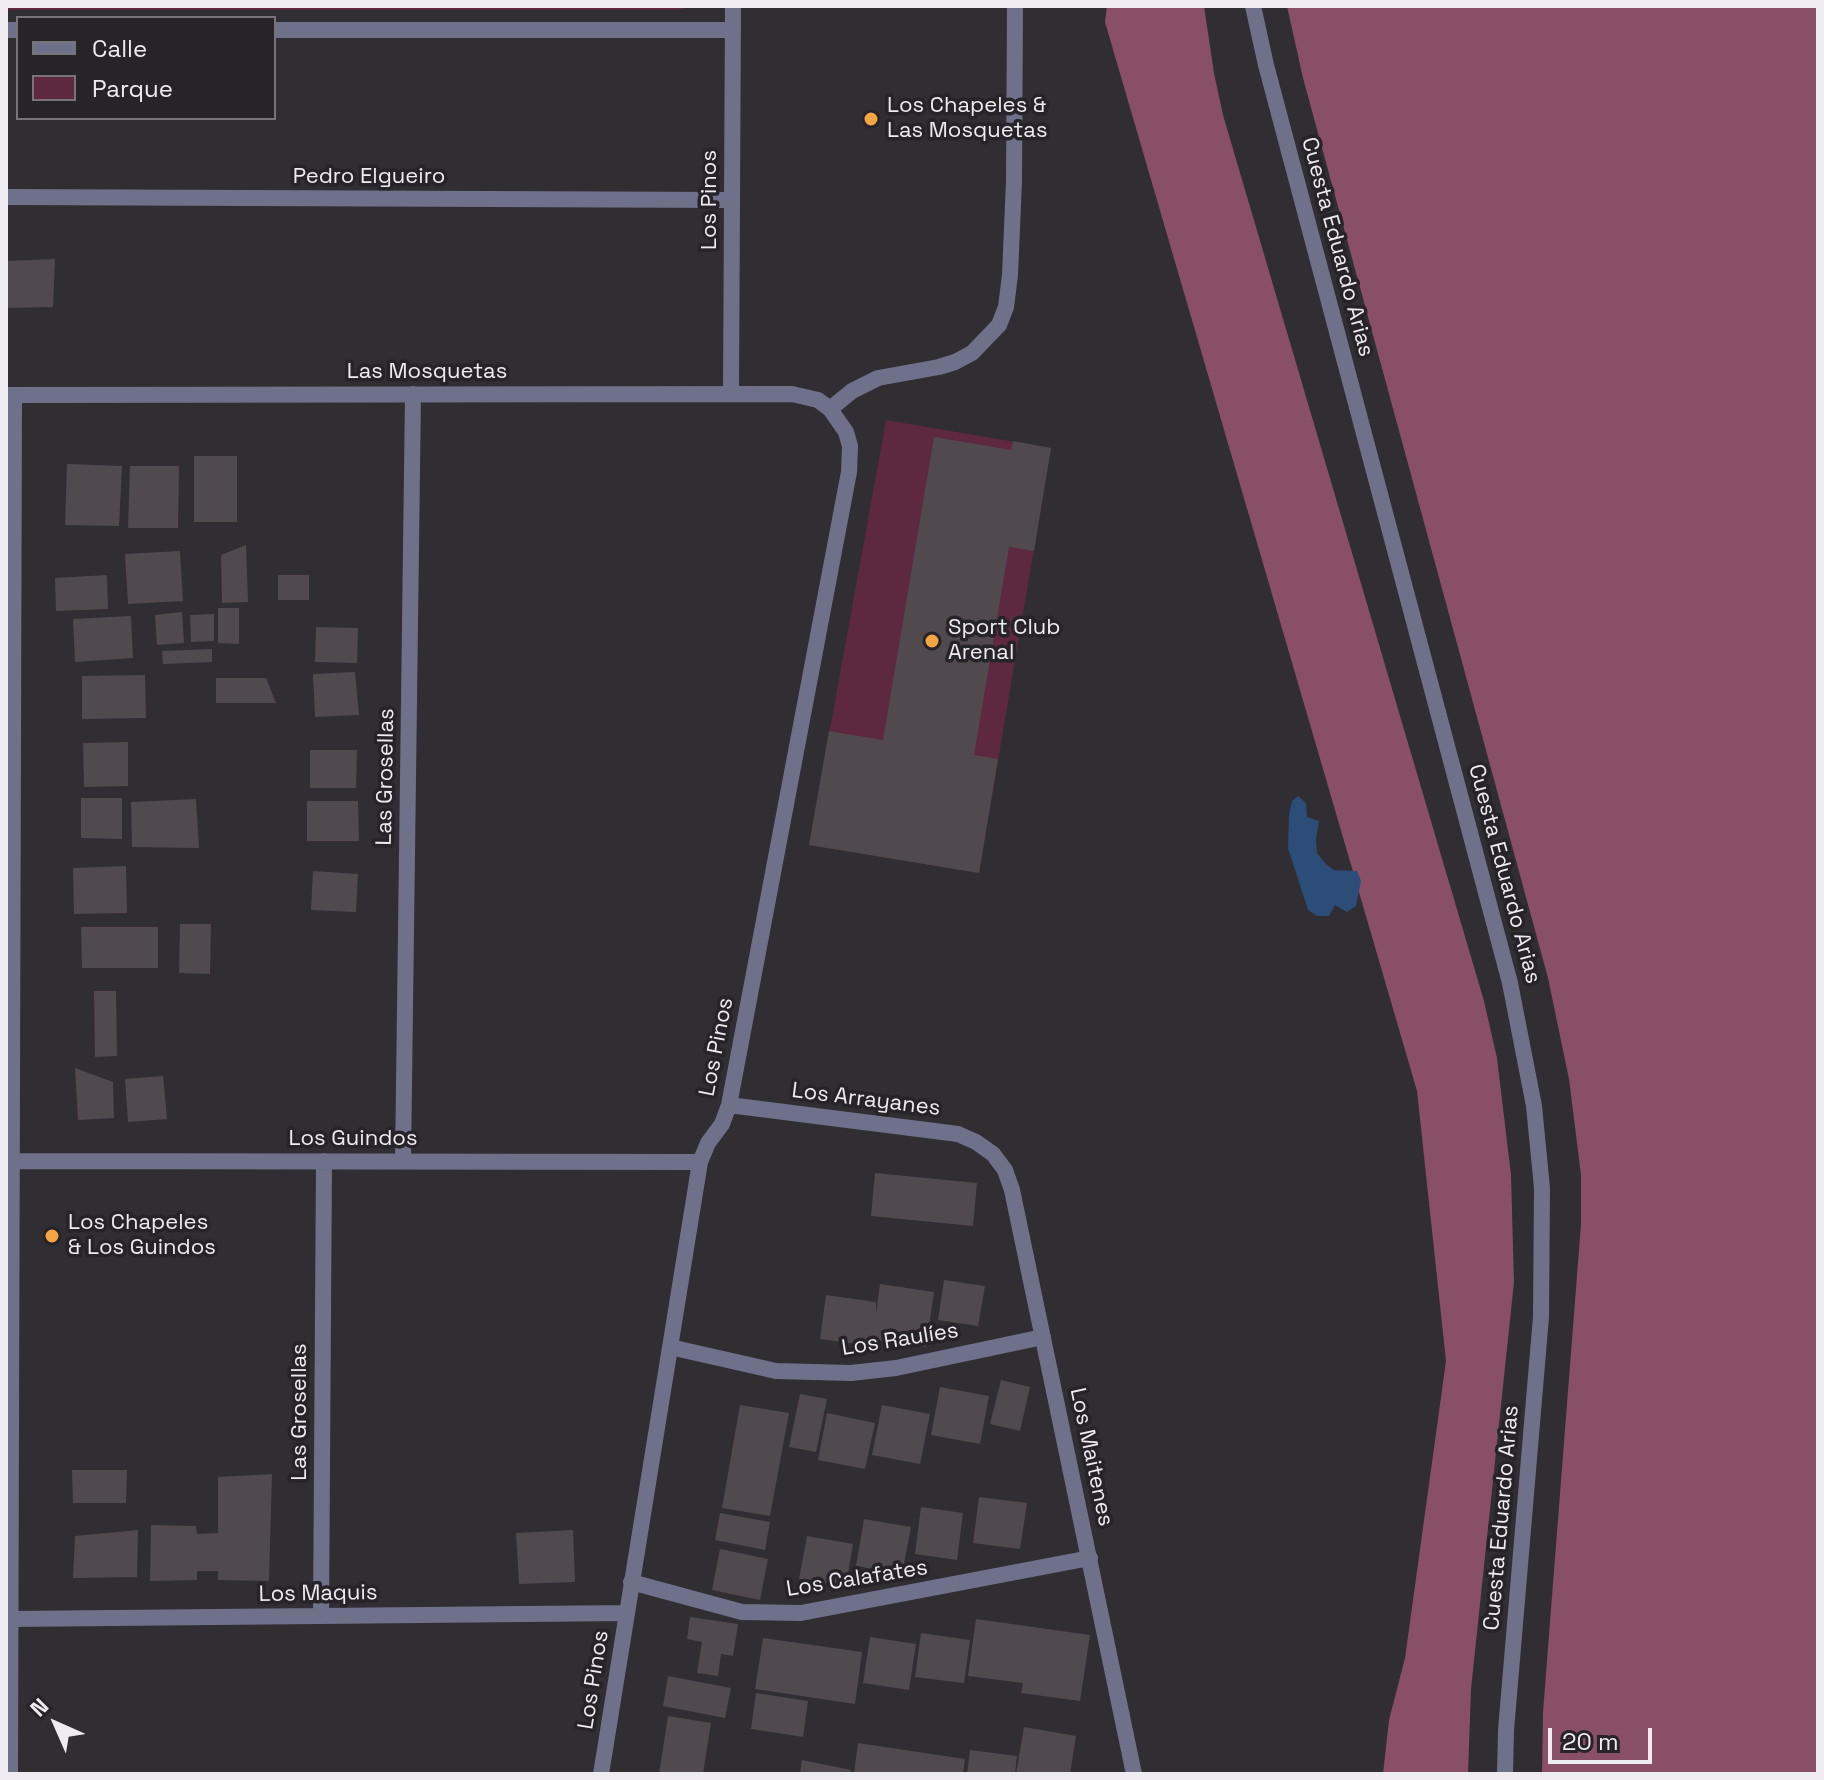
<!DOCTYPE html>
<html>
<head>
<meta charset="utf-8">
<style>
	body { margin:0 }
	#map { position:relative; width:1824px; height:1780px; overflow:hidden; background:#302d33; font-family:"Space Grotesk",sans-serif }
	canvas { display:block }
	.frame { position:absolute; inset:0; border:8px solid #eeecf0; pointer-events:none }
	.legend { position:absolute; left:16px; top:16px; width:260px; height:104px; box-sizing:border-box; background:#262329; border:2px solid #767379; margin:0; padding:10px 14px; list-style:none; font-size:24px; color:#eeecf0 }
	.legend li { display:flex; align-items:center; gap:16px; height:40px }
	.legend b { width:40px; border:2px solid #767379 }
	.north { position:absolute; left:16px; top:1684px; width:80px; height:80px; -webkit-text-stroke:6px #262329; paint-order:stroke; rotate:315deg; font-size:22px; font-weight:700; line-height:32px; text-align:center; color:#eeecf0 }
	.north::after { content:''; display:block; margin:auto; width:28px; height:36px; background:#eeecf0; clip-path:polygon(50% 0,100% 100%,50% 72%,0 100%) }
	.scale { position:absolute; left:1548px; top:1728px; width:104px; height:36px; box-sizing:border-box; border:4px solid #eeecf0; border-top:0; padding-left:10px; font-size:24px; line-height:28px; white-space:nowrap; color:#eeecf0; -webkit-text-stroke:6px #262329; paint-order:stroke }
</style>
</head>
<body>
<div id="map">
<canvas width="1824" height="1780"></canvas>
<div class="frame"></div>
<ul class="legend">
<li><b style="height:10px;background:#6e7189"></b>Calle</li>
<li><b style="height:22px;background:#5d2840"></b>Parque</li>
</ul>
<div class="north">N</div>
<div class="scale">20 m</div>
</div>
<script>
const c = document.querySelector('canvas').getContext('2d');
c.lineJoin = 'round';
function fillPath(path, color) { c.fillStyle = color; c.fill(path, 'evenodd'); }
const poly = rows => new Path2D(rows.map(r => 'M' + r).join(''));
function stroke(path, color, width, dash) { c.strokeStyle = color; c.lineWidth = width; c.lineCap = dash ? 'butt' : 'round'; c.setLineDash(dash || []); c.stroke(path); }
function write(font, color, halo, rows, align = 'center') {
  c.font = font + ' "Space Grotesk",sans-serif'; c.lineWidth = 7; c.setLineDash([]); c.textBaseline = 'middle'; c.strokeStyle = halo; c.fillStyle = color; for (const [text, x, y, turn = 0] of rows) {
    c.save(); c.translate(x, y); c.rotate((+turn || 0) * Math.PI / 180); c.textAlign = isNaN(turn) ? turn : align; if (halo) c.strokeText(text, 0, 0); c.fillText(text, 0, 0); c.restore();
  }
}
const green = poly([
	[6,6,694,6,677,10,6,10],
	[886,420,1051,448,979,873,809,845]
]);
const forest = poly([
	[1107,6,1204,6,1214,73,1223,115,1484,1001,1497,1058,1511,1175,1514,1282,1471,1689,1468,1774,1383,1774,1389,1720,1405,1658,1446,1361,1417,1091,1105,22],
	[1287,6,1818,6,1818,1774,1542,1774,1543,1712,1581,1224,1581,1175,1569,1079,1548,978,1303,78]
]);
const water = poly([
	[1298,796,1306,803,1307,817,1319,821,1316,839,1317,853,1326,864,1334,870,1357,871,1361,881,1356,906,1347,912,1335,905,1329,916,1317,916,1308,910,1288,848,1289,815,1292,801]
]);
const building = poly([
	[55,259,53,307,6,308,6,261],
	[934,437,1011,450,1013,441,1051,448,1034,551,1009,547,974,755,998,759,979,873,809,845,829,731,883,740],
	[194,456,237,456,237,522,194,522],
	[67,464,122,466,119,526,65,525],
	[130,466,179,466,178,528,128,528],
	[246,545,248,602,222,603,221,555],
	[180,551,183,601,128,604,125,554],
	[107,575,108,609,56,611,55,578],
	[278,575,309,575,309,600,278,600],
	[218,608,239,608,239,644,218,643],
	[182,612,184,643,157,645,155,615],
	[214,614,214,641,191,642,190,615],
	[131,616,133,658,75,662,73,619],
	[316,627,358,628,357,663,315,662],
	[212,649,212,662,163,664,162,651],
	[355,672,359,715,315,717,313,674],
	[145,675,146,718,82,719,82,676],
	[216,678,266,678,276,703,216,703],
	[128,742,128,786,84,787,83,743],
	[310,750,357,750,356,788,310,788],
	[81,798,122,798,122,839,81,838],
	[196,799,199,848,132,847,131,802],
	[307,801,358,801,359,841,307,841],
	[126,866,127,913,74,914,73,868],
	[313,871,358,874,356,912,311,910],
	[180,924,211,924,210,974,179,973],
	[81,927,158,927,158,968,82,968],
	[94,991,116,991,117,1056,95,1057],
	[75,1068,113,1082,114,1118,78,1120],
	[163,1076,167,1119,128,1122,125,1079],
	[875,1173,977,1183,973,1226,871,1216],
	[944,1280,985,1286,978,1326,938,1320],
	[880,1284,934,1292,926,1347,871,1339,871,1346,820,1339,826,1295,876,1302,876,1314],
	[1001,1380,1030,1387,1020,1431,990,1424],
	[940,1387,989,1396,980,1444,931,1435],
	[800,1394,827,1399,816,1452,789,1447],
	[740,1405,789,1413,770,1516,722,1508],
	[882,1405,930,1414,920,1464,872,1455],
	[827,1413,875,1423,865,1469,818,1460],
	[72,1470,127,1470,126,1503,73,1503],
	[272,1474,269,1581,218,1580,218,1571,197,1571,197,1580,150,1581,151,1525,196,1526,197,1534,218,1533,218,1477],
	[979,1497,1027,1503,1020,1549,973,1543],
	[921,1507,963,1513,957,1560,915,1554],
	[720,1513,770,1522,765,1550,715,1540],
	[864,1519,911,1527,902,1574,856,1566],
	[138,1530,137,1577,73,1578,75,1536],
	[573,1530,575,1582,519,1584,516,1533],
	[807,1536,853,1544,846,1586,799,1579],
	[720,1549,768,1559,760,1600,712,1590],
	[690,1617,738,1624,733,1656,721,1654,718,1676,697,1673,702,1642,687,1639],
	[976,1619,1090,1635,1080,1701,1021,1693,1023,1683,968,1676],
	[921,1633,970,1640,964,1683,915,1677],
	[870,1637,916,1644,909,1690,863,1683],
	[763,1638,862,1652,855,1704,755,1689],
	[668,1676,731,1688,725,1718,663,1706],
	[756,1693,808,1701,803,1737,751,1729],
	[668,1716,711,1723,703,1774,659,1774],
	[1024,1727,1076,1736,1070,1774,1016,1774],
	[858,1743,965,1759,963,1774,854,1774],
	[970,1750,1017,1756,1015,1774,967,1774],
	[802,1760,851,1770,850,1774,800,1774]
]);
const minor = poly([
	[6,30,18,30],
	[274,30,733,30],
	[6,197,732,200],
	[731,394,733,6],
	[6,395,792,394,818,400,830,409,846,432,850,446,849,472,729,1105,722,1124,708,1143,700,1162,601,1774],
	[830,409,852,391,878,378,939,367,955,362,972,353,999,325,1006,307,1010,275,1014,181,1015,6],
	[729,1105,958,1134,976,1142,993,1154,1005,1170,1012,1190,1134,1774],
	[6,1161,700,1162],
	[403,1161,413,394],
	[670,1347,776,1371,851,1373,896,1368,1043,1337],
	[631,1582,742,1612,801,1613,1090,1558],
	[321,1616,324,1161],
	[10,1619,627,1613],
	[10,1774,14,395]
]);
const tertiary = poly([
	[1253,6,1266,65,1510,983,1534,1106,1542,1188,1541,1317,1506,1730,1505,1774]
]);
const markers = [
	[871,119,8,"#f3a443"],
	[932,641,8,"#f3a443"],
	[52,1236,8,"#f3a443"]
];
const poiNames = [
	["Los Chapeles &",887,106],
	["Las Mosquetas",887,131],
	["Sport Club",948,628],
	["Arenal",948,653],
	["Los Chapeles",68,1223],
	["& Los Guindos",68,1248]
];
const streetNames = [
	["Pedro Elgueiro",369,177],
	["Los Pinos",710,200,-90],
	["Cuesta Eduardo Arias",1337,247,75],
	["Las Mosquetas",427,372],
	["Las Grosellas",386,777,-89],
	["Cuesta Eduardo Arias",1504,874,75],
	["Los Pinos",717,1047,-79],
	["Los Arrayanes",866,1100,7],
	["Los Guindos",353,1139],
	["Los Raulíes",900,1340,-9],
	["Las Grosellas",300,1412,-90],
	["Los Maitenes",1091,1457,78],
	["Cuesta Eduardo Arias",1502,1518,-85],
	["Los Calafates",857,1579,-9],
	["Los Maquis",318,1594,-1],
	["Los Pinos",594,1680,-81]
];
fillPath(green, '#5d2840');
fillPath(forest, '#894f67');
fillPath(water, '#2b4d78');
fillPath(building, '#504a4f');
stroke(minor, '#6e7189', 16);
stroke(tertiary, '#6e7189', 16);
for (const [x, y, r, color] of markers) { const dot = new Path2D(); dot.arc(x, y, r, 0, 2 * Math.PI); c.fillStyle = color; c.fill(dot); stroke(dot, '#262329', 3); }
write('22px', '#eeecf0', '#262329', poiNames, 'left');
write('22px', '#eeecf0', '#262329', streetNames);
</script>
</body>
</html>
